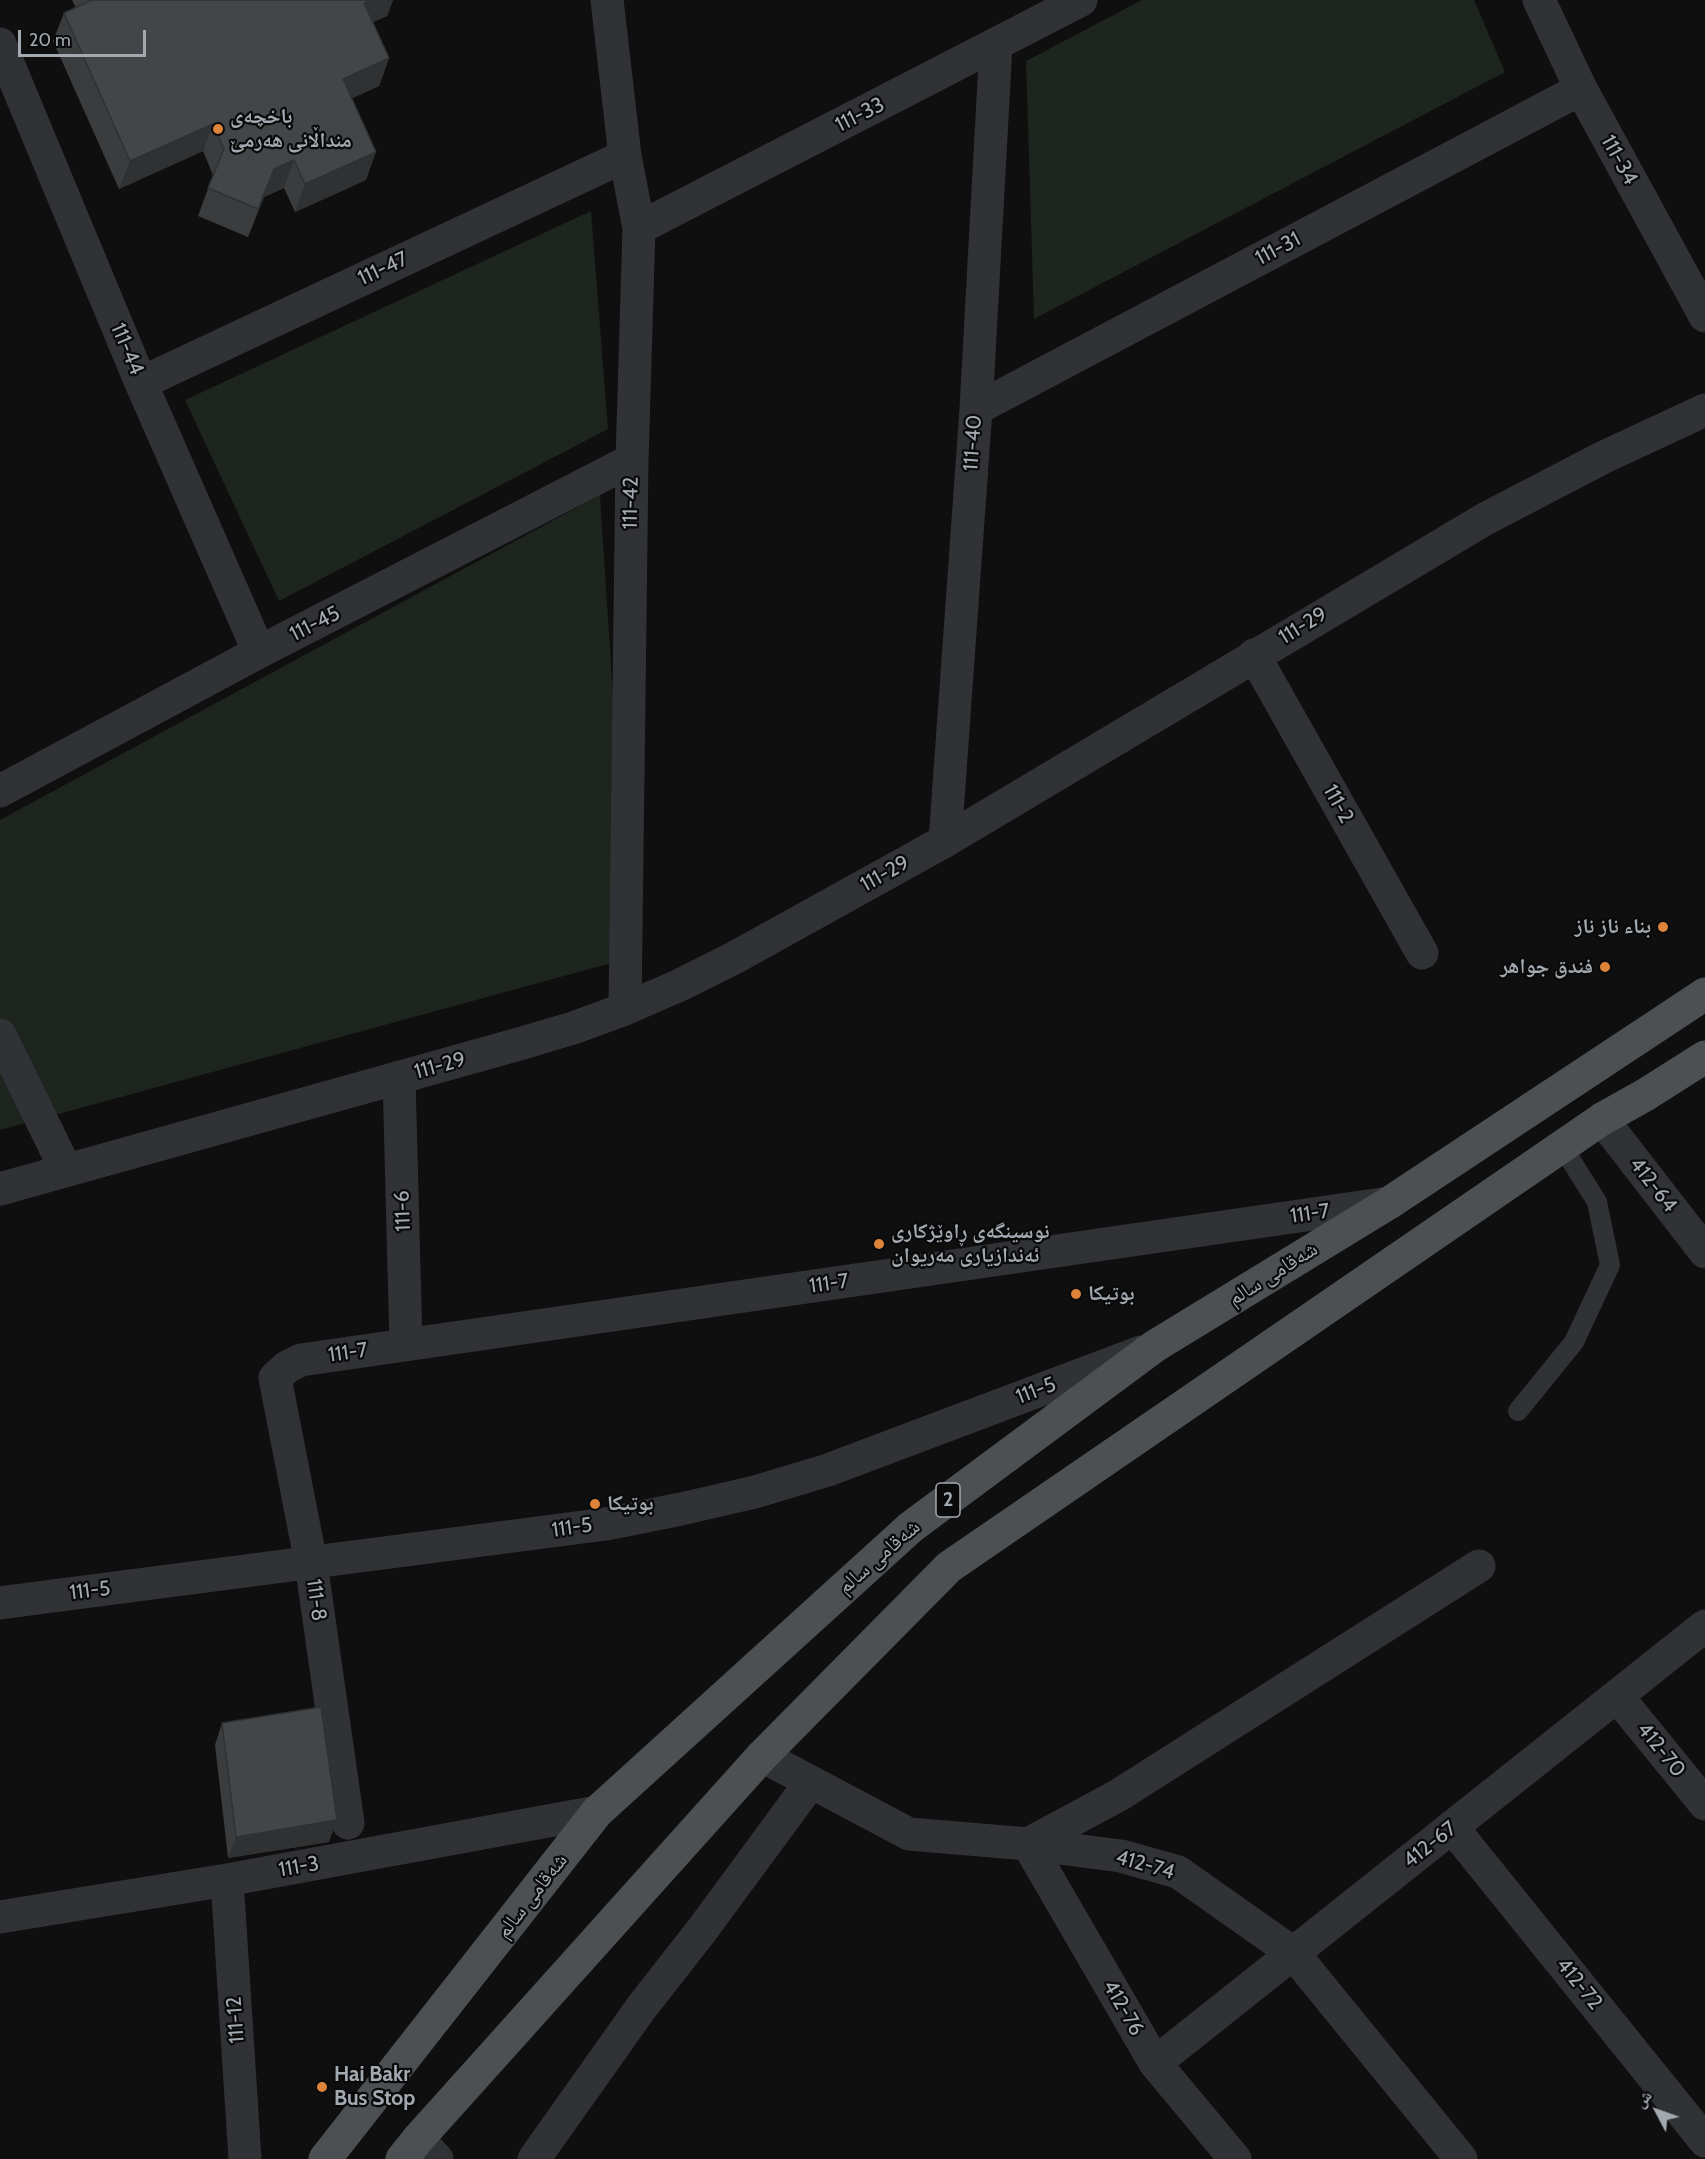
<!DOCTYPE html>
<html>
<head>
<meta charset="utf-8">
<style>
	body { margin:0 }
	#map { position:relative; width:1705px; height:2159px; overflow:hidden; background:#0f0f10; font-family:Cabin,"Noto Naskh Arabic",sans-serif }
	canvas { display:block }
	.north { position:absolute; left:1627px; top:2081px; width:60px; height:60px; -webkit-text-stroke:4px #0a0a0b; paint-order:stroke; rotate:311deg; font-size:16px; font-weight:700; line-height:24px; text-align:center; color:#a2a9b0 }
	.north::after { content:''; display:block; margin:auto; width:21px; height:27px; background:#a2a9b0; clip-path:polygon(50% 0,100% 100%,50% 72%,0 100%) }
	.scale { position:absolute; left:18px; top:30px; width:128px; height:27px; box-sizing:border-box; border:3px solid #a2a9b0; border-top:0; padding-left:8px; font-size:18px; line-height:21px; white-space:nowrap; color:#a2a9b0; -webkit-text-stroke:4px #0a0a0b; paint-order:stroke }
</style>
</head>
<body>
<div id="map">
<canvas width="1705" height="2159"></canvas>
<div class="north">ش</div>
<div class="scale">20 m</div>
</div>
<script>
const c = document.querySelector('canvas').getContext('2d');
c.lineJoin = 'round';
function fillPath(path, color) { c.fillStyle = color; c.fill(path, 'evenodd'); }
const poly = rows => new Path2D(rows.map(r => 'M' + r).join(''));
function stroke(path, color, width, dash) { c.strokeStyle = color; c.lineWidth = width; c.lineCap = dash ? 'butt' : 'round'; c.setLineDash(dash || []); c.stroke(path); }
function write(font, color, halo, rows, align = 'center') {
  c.font = font + ' Cabin,"Noto Naskh Arabic",sans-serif'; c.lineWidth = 4.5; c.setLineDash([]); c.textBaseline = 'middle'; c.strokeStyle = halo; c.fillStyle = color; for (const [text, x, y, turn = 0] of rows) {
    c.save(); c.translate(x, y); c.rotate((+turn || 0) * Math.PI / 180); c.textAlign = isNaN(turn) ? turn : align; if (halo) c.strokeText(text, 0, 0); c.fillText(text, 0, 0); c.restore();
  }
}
const green = poly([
	[1142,0,1474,0,1505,72,1034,319,1026,61],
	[591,211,608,429,279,601,185,400],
	[600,495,630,958,0,1130,0,820]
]);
const lane = poly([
	[1518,1411,1574,1342,1610,1265,1597,1202,1562,1146]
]);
const street = poly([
	[607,0,625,156,639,228,632,460,625,1009],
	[1539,0,1581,89,1705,316],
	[0,44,141,383,259,652],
	[639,228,1081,0],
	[141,383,625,156],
	[976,409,1581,89],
	[1254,655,1422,953],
	[0,791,259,652,632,460],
	[945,841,976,409,996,45],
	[0,1035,66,1170],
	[399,1077,406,1345],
	[1602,1119,1705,1252],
	[0,1189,519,1044,573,1028,625,1009,680,985,734,958,945,841,1485,519,1604,457,1705,410],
	[0,1603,606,1524,681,1509,755,1492,828,1470,1141,1352],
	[1617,1696,1705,1804],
	[762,1756,909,1834,1028,1844,1121,1856,1178,1872,1293,1953,1461,2159],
	[348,1823,311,1563,275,1378,287,1367,301,1360,1389,1203],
	[1452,1827,1705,2141],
	[227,1880,245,2159],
	[0,1917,227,1880,597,1812],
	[1155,2063,1705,1626],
	[418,2139,437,2159],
	[534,2159,641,2008,702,1930,811,1782],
	[1235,2159,1155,2063,1028,1844,1119,1795,1479,1566]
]);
const primary = poly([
	[325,2159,597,1812,911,1527,1155,1346,1389,1203,1705,994],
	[402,2159,418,2139,762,1756,949,1567,1602,1119,1645,1095,1705,1057]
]);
const wall = poly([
	[72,0,393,0,387,16,373,22,389,58,379,86,352,98,366,180,295,212,284,188,264,197,248,237,198,216,213,175,203,151,119,189,53,41,64,13,76,8],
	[222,1723,329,1842,228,1858,215,1745]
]);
const shadedWall = poly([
	[371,0,393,0,387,16,354,31,364,3],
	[389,58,379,86,333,107,343,79],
	[213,124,203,151,119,189,130,161],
	[376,152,366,180,295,212,305,184],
	[294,160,284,188,264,197,248,237,274,169],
	[337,1820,329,1842,228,1858,236,1837]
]);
const building = poly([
	[92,0,371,0,364,3,389,58,343,79,376,152,305,184,294,160,274,169,258,209,208,188,224,149,213,124,130,161,64,13,92,0],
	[321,1707,337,1820,236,1837,222,1723,321,1707]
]);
const markers = [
	[218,129,6,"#dd843a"],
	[1663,927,6,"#dd843a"],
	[1605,967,6,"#dd843a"],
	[879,1244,6,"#dd843a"],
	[1076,1294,6,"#dd843a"],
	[595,1504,6,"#dd843a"],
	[322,2087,6,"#dd843a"]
];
const shields = [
	[948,1500,24]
];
const shieldNames = [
	["2",948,1500]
];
const streetNames = [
	["111-33",860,115,-27],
	["111-34",1619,160,61],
	["111-31",1278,249,-28],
	["111-47",383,269,-25],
	["111-44",127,349,67],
	["111-40",973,443,-86],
	["111-42",631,503,-89],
	["111-45",315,624,-27],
	["111-29",1303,626,-31],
	["111-2",1338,804,61],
	["111-29",885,874,-29],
	["111-29",440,1066,-15],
	["412-64",1653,1185,52],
	["111-6",403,1211,-92],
	["111-7",1310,1214,-8],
	["شەقامی سالم",1273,1274,-32],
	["111-7",829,1284,-8],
	["111-7",348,1353,-8],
	["111-5",1036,1391,-21],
	["111-5",572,1528,-8],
	["شەقامی سالم",879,1557,-41],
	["111-5",90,1591,-7],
	["111-8",316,1600,82],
	["412-70",1661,1750,51],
	["412-67",1430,1845,-38],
	["412-74",1145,1865,16],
	["111-3",299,1867,-10],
	["شەقامی سالم",532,1896,-52],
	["412-72",1579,1984,51],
	["412-76",1123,2008,60],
	["111-12",236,2020,-94]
];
const poiNames = [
	["باخچەی",230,117],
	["منداڵانی هەرمێ",230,141],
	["بناء ناز ناز",1651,927,"right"],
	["فندق جواھر",1593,967,"right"],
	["نوسینگەی ڕاوێژکاری",891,1232],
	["ئەندازیاری مەریوان",891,1256],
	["بوتیکا",1088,1294],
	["بوتيكا",607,1504],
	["Hai Bakr",334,2075],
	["Bus Stop",334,2099]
];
fillPath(green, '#1e241e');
stroke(lane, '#313235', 20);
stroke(street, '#313235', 33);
stroke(primary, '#4d5053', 33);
fillPath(wall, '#3a3c3e');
fillPath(shadedWall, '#2f3132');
fillPath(building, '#434648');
stroke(building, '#2f3132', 1.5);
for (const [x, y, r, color] of markers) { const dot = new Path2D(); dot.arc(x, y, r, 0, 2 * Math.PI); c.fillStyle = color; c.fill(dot); stroke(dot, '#0a0a0b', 2); }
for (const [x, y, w] of shields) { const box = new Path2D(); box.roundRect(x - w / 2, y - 17, w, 34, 4.5); c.fillStyle = '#0a0a0b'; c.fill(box); stroke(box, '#a2a9b0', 1.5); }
write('bold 20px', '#a2a9b0', null, shieldNames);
write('21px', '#a2a9b0', '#0a0a0b', streetNames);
write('bold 21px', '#a2a9b0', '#0a0a0b', poiNames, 'left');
</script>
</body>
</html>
